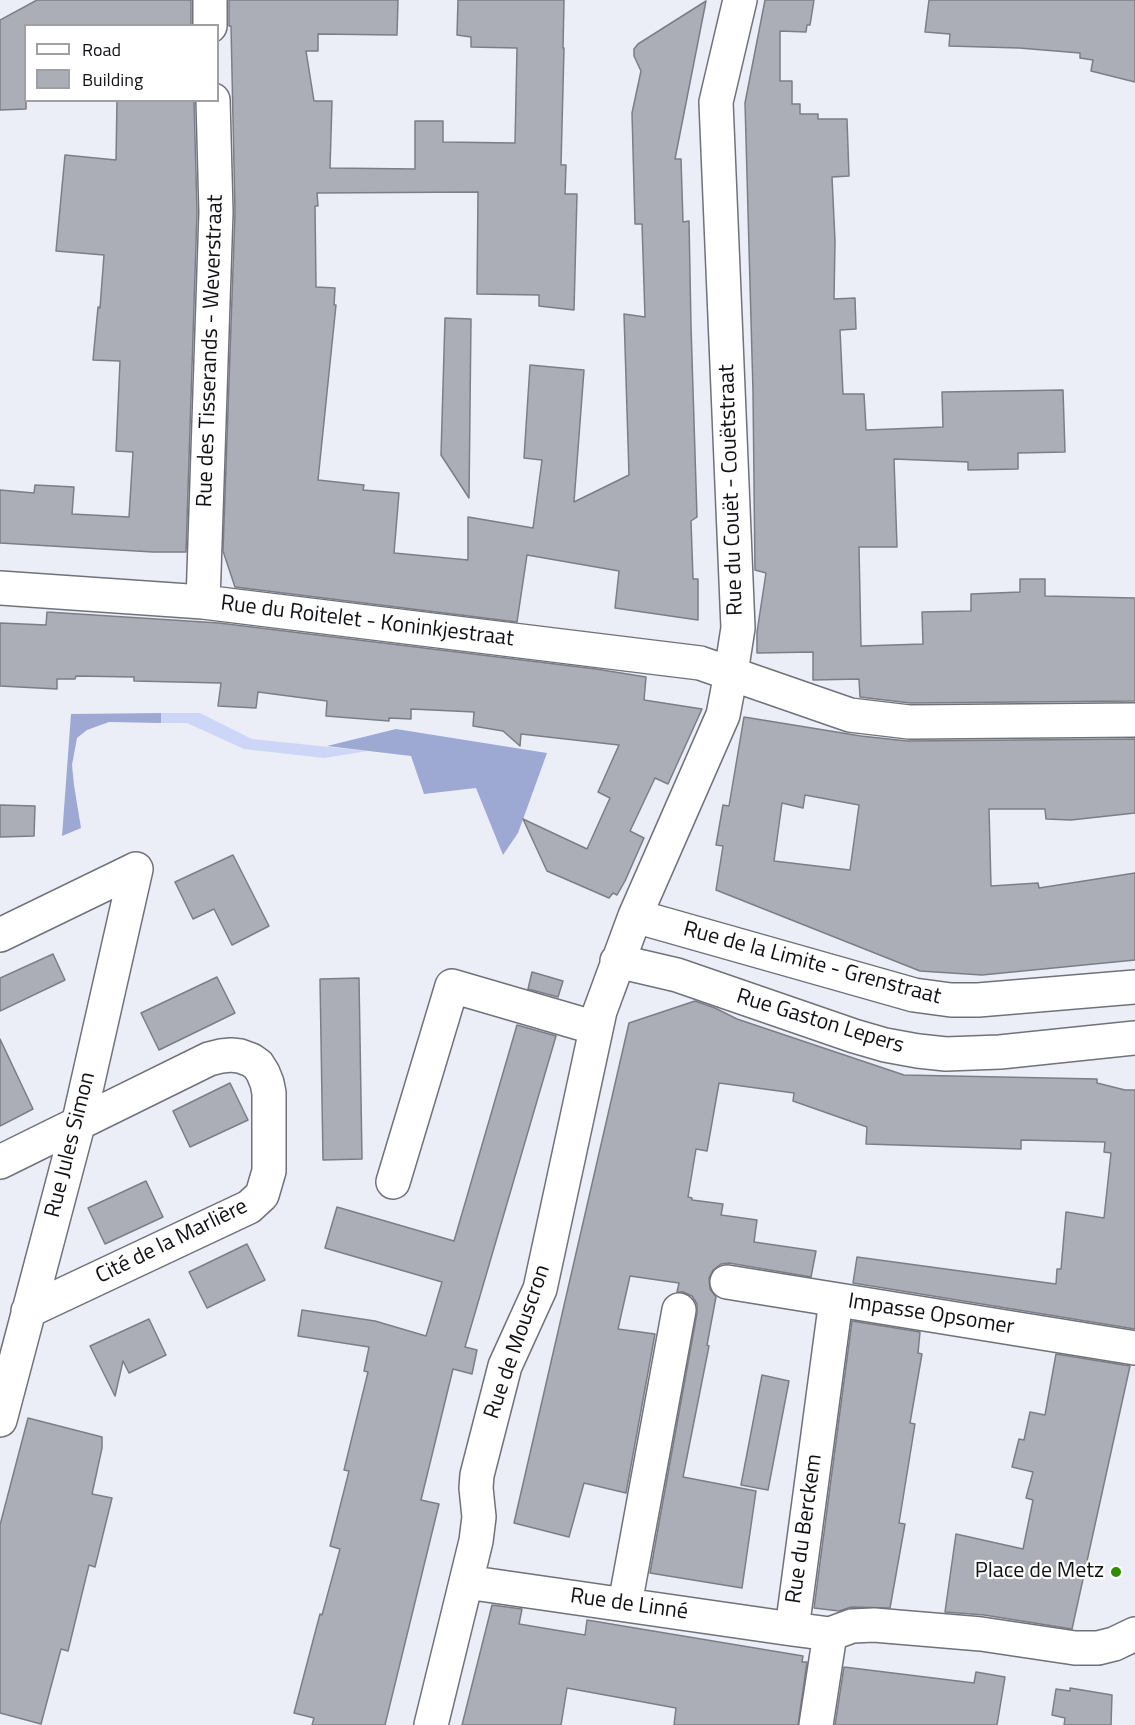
<!DOCTYPE html>
<html>
<head>
<meta charset="utf-8">
<style>
	body { margin:0 }
	#map { position:relative; width:1135px; height:1725px; overflow:hidden; background:#ebeef7; font-family:"Titillium Web",sans-serif }
	canvas { display:block }
	.legend { position:absolute; left:24px; top:24px; width:195px; height:78px; box-sizing:border-box; background:#fff; border:2px solid #9fa0a1; margin:0; padding:8px 10px; list-style:none; font-size:18px; color:#101114 }
	.legend li { display:flex; align-items:center; gap:12px; height:30px }
	.legend b { width:30px; border:2px solid #9fa0a1 }
</style>
</head>
<body>
<div id="map">
<canvas width="1135" height="1725"></canvas>
<ul class="legend">
<li><b style="height:8px;background:#fff"></b>Road</li>
<li><b style="height:16px;background:#acaeb7"></b>Building</li>
</ul>
</div>
<script>
const c = document.querySelector('canvas').getContext('2d');
c.lineJoin = 'round';
function fillPath(path, color) { c.fillStyle = color; c.fill(path, 'evenodd'); }
const poly = rows => new Path2D(rows.map(r => 'M' + r).join(''));
function stroke(path, color, width, dash) { c.strokeStyle = color; c.lineWidth = width; c.lineCap = dash ? 'butt' : 'round'; c.setLineDash(dash || []); c.stroke(path); }
function write(font, color, halo, rows, align = 'center') {
  c.font = font + ' "Titillium Web",sans-serif'; c.lineWidth = 4.5; c.setLineDash([]); c.textBaseline = 'middle'; c.strokeStyle = halo; c.fillStyle = color; for (const [text, x, y, turn = 0] of rows) {
    c.save(); c.translate(x, y); c.rotate((+turn || 0) * Math.PI / 180); c.textAlign = isNaN(turn) ? turn : align; if (halo) c.strokeText(text, 0, 0); c.fillText(text, 0, 0); c.restore();
  }
}
const green = poly([
	[161,713,200,713,252,739,368,751,324,758,244,749,187,723,161,723]
]);
const forest = poly([
	[161,713,161,723,109,722,87,730,77,738,72,765,74,785,81,828,62,836,71,714],
	[396,729,547,753,518,833,503,855,476,788,424,794,411,756,327,746]
]);
const building = poly([
	[37,0,191,0,191,26,26,26,26,109,0,110,0,20,37,0],
	[229,0,398,0,397,35,318,34,318,51,306,51,314,101,332,101,330,168,415,169,415,121,443,121,443,142,515,143,517,48,471,47,471,37,457,35,458,0,564,0,563,48,564,48,561,165,566,165,565,194,577,194,574,310,539,306,539,295,477,294,478,192,317,193,318,206,315,206,316,287,335,288,334,305,336,305,318,480,364,485,363,490,399,493,394,553,468,560,468,517,533,528,542,460,524,458,530,365,584,370,574,502,629,475,624,314,645,317,642,224,635,224,632,113,641,71,634,56,634,49,638,44,706,1,675,159,681,159,683,222,689,221,691,326,697,517,691,521,693,579,698,579,698,620,615,608,619,571,527,555,517,622,235,587,223,551,235,212,231,26,229,26,229,0],
	[765,0,814,0,810,25,807,25,806,32,780,31,780,81,792,81,792,104,800,104,800,114,818,114,818,119,847,119,849,176,832,177,835,241,834,299,855,298,856,329,840,330,843,394,864,394,866,430,943,427,942,392,1063,390,1065,452,1018,453,1018,469,968,470,968,462,894,459,897,547,859,547,861,646,923,644,922,612,971,611,971,594,1020,592,1020,579,1045,579,1045,596,1135,598,1135,701,910,703,860,697,859,679,813,680,813,652,757,653,757,632,766,573,755,570,753,392,745,103,765,0],
	[929,0,1135,0,1135,82,1091,71,1093,60,1080,58,1080,53,1019,48,949,46,950,34,925,32,929,0],
	[117,100,194,100,197,212,186,552,153,552,0,543,0,490,34,493,35,485,74,487,72,514,129,517,133,452,116,451,120,361,93,360,98,307,100,308,104,255,56,251,65,155,116,160,117,100],
	[445,318,471,319,469,498,441,455,445,318],
	[47,612,219,623,596,669,646,677,644,700,702,709,668,784,655,778,630,831,644,838,625,881,617,895,613,893,609,898,547,871,523,819,587,849,610,798,598,792,619,745,521,734,520,746,503,731,473,726,474,712,411,709,411,719,389,718,389,721,326,716,327,701,258,692,256,708,218,706,221,683,134,681,134,677,76,676,75,679,57,679,57,689,0,686,0,623,46,625,47,612],
	[744,717,861,736,907,741,1135,739,1135,813,1071,820,1046,819,1045,809,989,809,991,886,1038,883,1039,888,1135,873,1135,960,982,975,920,971,716,890,723,846,716,845,723,805,729,806,744,717],
	[805,795,859,805,850,870,774,861,782,803,803,808,805,795],
	[0,805,35,806,34,836,0,837,0,805],
	[233,855,269,926,232,945,214,909,193,919,175,882,233,855],
	[53,954,65,980,0,1011,0,978,53,954],
	[532,972,563,981,558,997,528,989,532,972],
	[217,977,235,1013,159,1050,141,1013,217,977],
	[359,978,362,1159,323,1160,320,979,359,978],
	[695,1001,715,1008,737,1019,904,1075,1097,1079,1097,1083,1125,1090,1135,1090,1135,1329,853,1283,857,1257,1056,1284,1057,1269,1061,1269,1066,1212,1104,1218,1111,1153,1104,1152,1105,1142,1021,1140,1021,1149,866,1144,867,1127,793,1101,794,1093,719,1083,707,1151,696,1149,688,1197,692,1198,692,1200,723,1204,721,1215,757,1220,754,1242,816,1251,811,1277,729,1263,721,1264,713,1270,709,1278,710,1289,716,1297,707,1345,709,1346,683,1477,756,1491,742,1588,650,1573,697,1313,697,1304,692,1296,683,1292,677,1292,679,1283,630,1276,618,1329,655,1334,626,1493,584,1483,569,1537,514,1523,629,1023,695,1001],
	[517,1025,556,1036,465,1347,477,1350,472,1374,453,1369,421,1500,439,1504,385,1725,312,1725,314,1718,294,1713,320,1614,322,1615,340,1549,330,1546,349,1471,344,1470,368,1372,364,1371,369,1347,298,1336,302,1310,375,1321,426,1336,442,1282,325,1248,337,1207,454,1241,517,1025],
	[0,1039,33,1109,0,1126,0,1039],
	[230,1083,248,1120,190,1147,173,1111,230,1083],
	[146,1181,163,1217,105,1244,88,1208,146,1181],
	[247,1244,265,1280,207,1308,189,1272,247,1244],
	[149,1319,166,1355,129,1373,123,1361,115,1396,90,1346,149,1319],
	[852,1321,920,1332,918,1353,922,1354,910,1423,915,1424,899,1523,905,1524,890,1608,851,1607,839,1611,814,1608,852,1321],
	[1056,1354,1130,1366,1072,1629,984,1615,945,1612,956,1534,1023,1549,1033,1500,1026,1498,1033,1472,1012,1467,1019,1439,1024,1440,1030,1412,1045,1415,1056,1354],
	[762,1375,789,1381,768,1490,741,1485,762,1375],
	[28,1418,102,1437,102,1448,92,1494,112,1498,95,1567,89,1565,68,1651,61,1649,41,1724,0,1713,0,1525,28,1418],
	[492,1605,522,1609,519,1624,585,1635,587,1620,803,1656,802,1662,807,1662,798,1725,674,1725,676,1708,567,1688,561,1725,462,1725,492,1605],
	[844,1667,974,1683,976,1672,1005,1677,997,1725,835,1725,844,1667],
	[1070,1688,1112,1695,1111,1725,1064,1725,1065,1718,1052,1715,1056,1689,1070,1691,1070,1688]
]);
const minor = poly([
	[210,0,210,26],
	[0,588,203,602,700,663,850,715,909,722,1135,720],
	[203,602,216,212,213,100],
	[635,916,914,995,951,1000,978,1000,1135,987],
	[0,935,136,869],
	[617,961,677,975,854,1036,885,1045,918,1051,946,1054,1000,1052,1135,1038],
	[0,1162,209,1059,221,1056,231,1055,240,1056,251,1060,258,1065,263,1073,267,1083,269,1093,269,1171,262,1195,249,1207,28,1311],
	[393,1182,452,986,596,1028],
	[727,1282,1135,1348],
	[0,1420,78,1125,136,869],
	[466,1582,792,1629],
	[625,1604,679,1310],
	[830,1634,852,1626,874,1625,981,1634,1075,1648,1098,1648,1114,1644,1135,1634],
	[431,1725,476,1541,479,1517,476,1488,477,1475,505,1366,540,1289,600,1011,635,916,723,715,731,673,738,628,716,102,740,0],
	[816,1725,830,1634,792,1629,836,1300]
]);
const markers = [
	[1116,1572,6,"#318e01"]
];
const streetNames = [
	["Rue des Tisserands - Weverstraat",211,351,-88],
	["Rue du Couët - Couëtstraat",732,490,-92],
	["Rue du Roitelet - Koninkjestraat",367,622,7],
	["Rue de la Limite - Grenstraat",812,964,15],
	["Rue Gaston Lepers",820,1022,17],
	["Rue Jules Simon",71,1145,-76],
	["Cité de la Marlière",172,1242,-26],
	["Impasse Opsomer",931,1315,9],
	["Rue de Mouscron",518,1342,-71],
	["Rue du Berckem",805,1529,-82],
	["Rue de Linné",629,1605,8]
];
const poiNames = [
	["Place de Metz",1104,1572]
];
fillPath(green, '#cdd6f6');
fillPath(forest, '#9ea9d3');
fillPath(building, '#acaeb7');
stroke(building, '#7c7e86', 1.5);
stroke(minor, '#70727a', 36);
stroke(minor, '#fff', 33);
for (const [x, y, r, color] of markers) { const dot = new Path2D(); dot.arc(x, y, r, 0, 2 * Math.PI); c.fillStyle = color; c.fill(dot); stroke(dot, '#fff', 2); }
write('22px', '#101114', '#fff', streetNames);
write('22px', '#101114', '#fff', poiNames, 'right');
</script>
</body>
</html>
